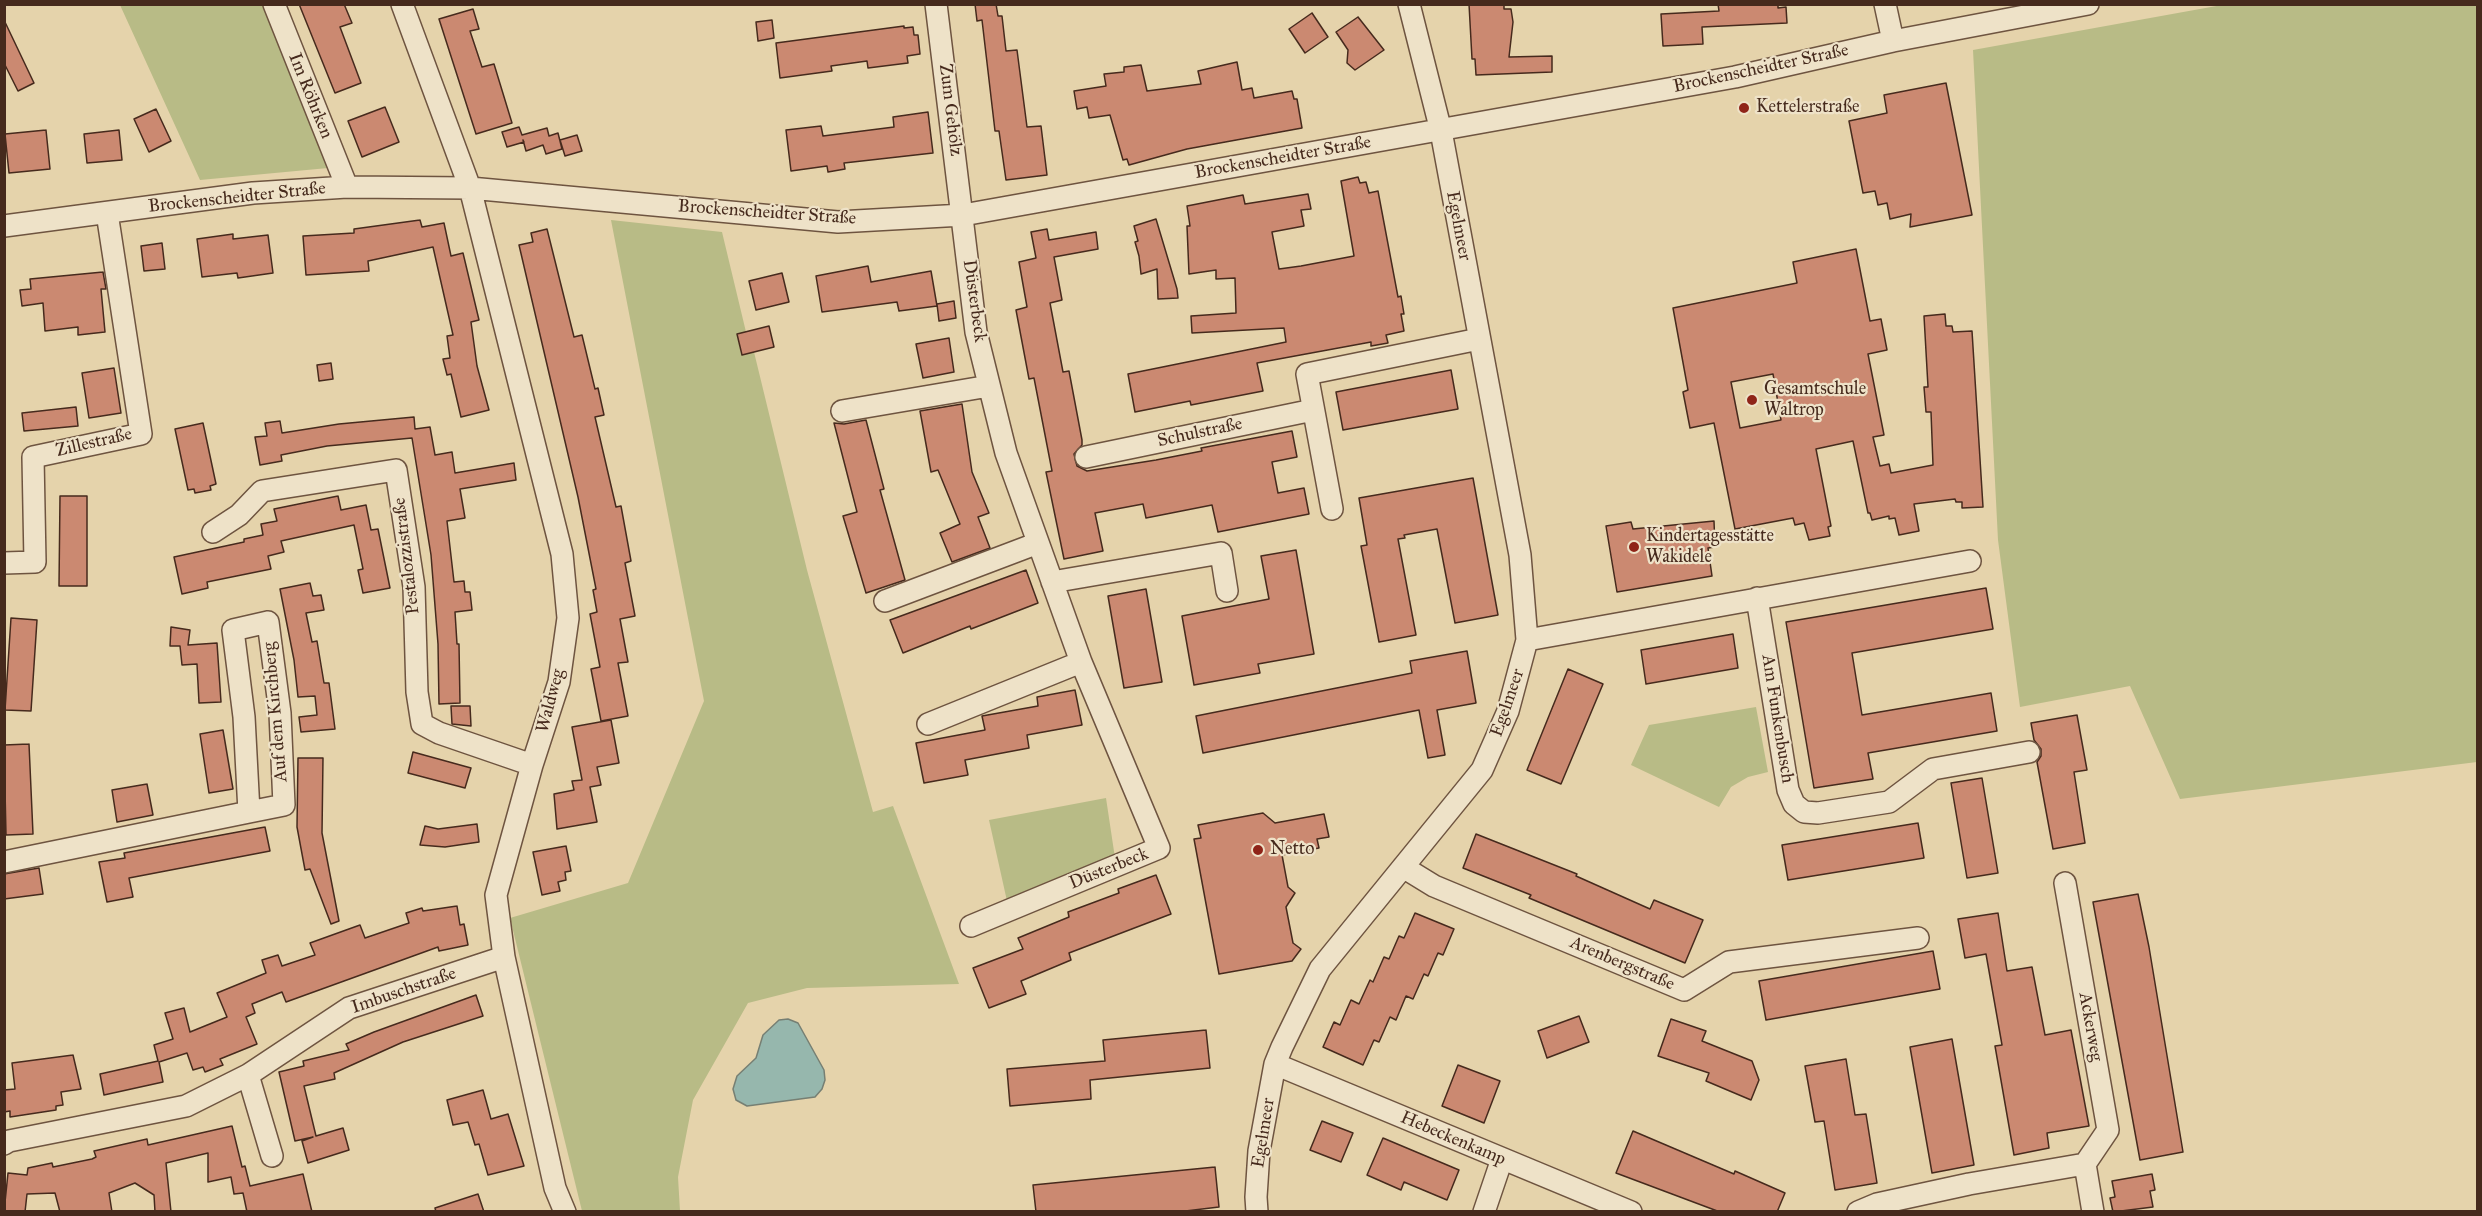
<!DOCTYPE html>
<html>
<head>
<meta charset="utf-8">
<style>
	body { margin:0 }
	#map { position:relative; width:2482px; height:1216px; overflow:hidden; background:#e5d3ab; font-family:"IM FELL Great Primer",serif }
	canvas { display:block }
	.frame { position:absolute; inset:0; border:6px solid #462a1d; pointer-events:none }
</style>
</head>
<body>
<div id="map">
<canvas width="2482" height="1216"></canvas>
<div class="frame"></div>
</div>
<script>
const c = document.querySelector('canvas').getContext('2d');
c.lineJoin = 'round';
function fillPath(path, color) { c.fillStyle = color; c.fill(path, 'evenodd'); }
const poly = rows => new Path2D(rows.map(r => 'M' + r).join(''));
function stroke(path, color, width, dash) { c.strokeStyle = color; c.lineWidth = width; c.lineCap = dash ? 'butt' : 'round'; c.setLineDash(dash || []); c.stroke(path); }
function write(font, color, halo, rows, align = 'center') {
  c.font = font + ' "IM FELL Great Primer",serif'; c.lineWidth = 4.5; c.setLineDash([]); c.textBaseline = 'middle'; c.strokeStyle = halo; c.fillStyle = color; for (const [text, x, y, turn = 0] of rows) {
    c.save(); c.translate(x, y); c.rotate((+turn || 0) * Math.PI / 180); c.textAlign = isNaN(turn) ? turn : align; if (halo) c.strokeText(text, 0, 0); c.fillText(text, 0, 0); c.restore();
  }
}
const green = poly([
	[120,5,268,5,328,168,200,180],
	[2222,5,2477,5,2477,762,2180,799,2130,686,2020,707,1998,540,1973,50],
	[611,220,722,232,746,332,737,334,741,354,754,352,807,570,873,812,893,806,959,984,807,988,748,1003,693,1100,678,1177,680,1211,582,1211,510,918,628,883,704,701],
	[1756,707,1768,772,1748,777,1731,787,1719,807,1631,765,1649,725],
	[1106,798,1115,858,1007,901,989,820]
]);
const water = poly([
	[788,1019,798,1023,824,1070,825,1080,822,1089,815,1097,747,1106,736,1100,733,1089,737,1076,756,1058,763,1035,779,1020,788,1019]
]);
const building = poly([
	[299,4,344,4,352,23,340,27,361,83,335,93,299,4],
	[975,4,996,4,998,16,1002,16,1006,51,1017,50,1027,127,1041,126,1047,175,1006,180,999,131,995,131,982,20,977,21,975,4],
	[1469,4,1504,4,1504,9,1511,9,1513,22,1509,57,1552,56,1552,72,1476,75,1475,59,1472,59,1469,4],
	[1718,4,1778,4,1778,8,1786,7,1787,23,1702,27,1703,44,1663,46,1661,14,1719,11,1718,4],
	[473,9,479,29,470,31,482,67,494,64,512,123,476,134,439,19,473,9],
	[1312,13,1328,37,1305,53,1289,29,1312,13],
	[1358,17,1384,50,1355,70,1347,63,1348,50,1336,32,1358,17],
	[4,20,34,83,18,91,4,63,4,20],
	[772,20,774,38,758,41,756,22,772,20],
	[904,26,904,28,913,27,914,35,918,35,920,54,907,56,908,63,868,68,867,61,831,66,832,71,780,78,776,43,904,26],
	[1237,62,1242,90,1252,88,1254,98,1292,91,1294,99,1297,99,1302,128,1187,149,1129,165,1127,159,1123,160,1110,115,1089,118,1087,107,1077,109,1074,91,1106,86,1104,74,1124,72,1124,67,1141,65,1147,91,1201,84,1198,71,1237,62],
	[1946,83,1972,215,1910,227,1911,214,1890,219,1887,203,1878,205,1875,191,1863,193,1849,121,1887,113,1884,95,1946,83],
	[385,107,399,142,362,157,348,121,385,107],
	[156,109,171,141,149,152,134,119,156,109],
	[928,112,933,153,844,163,845,169,828,172,827,166,791,171,786,130,821,126,823,136,894,127,893,117,928,112],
	[519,127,522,135,547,128,549,136,558,133,562,149,546,154,543,145,526,151,523,140,524,142,507,147,502,132,519,127],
	[46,130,50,169,9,173,5,134,46,130],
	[119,130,122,160,87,163,84,134,119,130],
	[577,135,582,151,565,156,560,140,577,135],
	[1358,177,1360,183,1366,182,1369,193,1378,191,1398,297,1401,296,1404,314,1401,314,1404,331,1386,335,1388,343,1371,346,1371,342,1257,363,1263,391,1191,405,1190,401,1135,412,1128,374,1286,342,1284,328,1192,333,1191,316,1236,313,1235,278,1216,279,1216,270,1189,274,1187,226,1190,226,1187,206,1243,195,1245,204,1308,194,1311,209,1301,210,1304,226,1272,232,1279,269,1301,266,1354,256,1341,181,1358,177],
	[1156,219,1177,289,1178,298,1158,299,1157,269,1141,274,1139,256,1135,242,1138,241,1134,226,1156,219],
	[420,220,422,227,444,223,451,256,463,253,479,320,471,322,477,366,489,410,461,417,451,374,447,375,443,359,450,358,447,336,453,335,433,247,368,261,369,271,306,275,303,236,354,233,354,229,420,220],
	[547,229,574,337,582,335,595,389,598,388,604,415,595,417,616,507,621,506,631,561,625,563,635,616,620,619,628,662,618,663,628,716,601,721,591,669,600,667,590,614,597,612,593,590,596,589,578,497,519,245,533,242,531,233,547,229],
	[1047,229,1049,240,1096,232,1098,249,1054,257,1062,300,1050,303,1063,372,1069,371,1082,440,1082,445,1074,454,1077,466,1087,471,1156,460,1202,451,1201,448,1292,431,1297,457,1272,462,1278,493,1304,488,1309,514,1218,532,1212,505,1146,518,1143,504,1095,513,1103,551,1064,559,1046,472,1052,471,1034,378,1029,379,1016,310,1027,307,1019,262,1036,258,1031,232,1047,229],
	[233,234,233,239,268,235,273,273,238,278,237,273,202,277,197,239,233,234],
	[162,243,165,269,144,271,141,246,162,243],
	[1856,249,1870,321,1881,319,1887,350,1868,354,1884,435,1873,437,1880,466,1889,464,1891,473,1933,465,1931,412,1926,412,1924,387,1928,387,1924,316,1945,314,1946,326,1952,326,1953,332,1972,331,1983,507,1962,508,1962,502,1956,502,1955,499,1914,504,1919,531,1899,535,1895,518,1889,519,1889,516,1872,520,1870,513,1868,513,1853,441,1816,449,1831,526,1828,527,1830,536,1809,540,1804,523,1795,525,1793,518,1735,529,1714,423,1690,428,1683,392,1688,390,1673,308,1797,283,1793,262,1856,249],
	[1773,374,1781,420,1740,428,1731,382,1773,374],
	[868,266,871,282,931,271,937,306,899,311,897,302,822,312,816,276,868,266],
	[103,272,106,289,101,289,105,332,78,335,78,327,45,331,43,303,22,306,20,290,31,289,30,279,103,272],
	[782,273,789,302,756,310,749,281,782,273],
	[954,301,956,318,939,321,937,304,954,301],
	[769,326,774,347,742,355,737,334,769,326],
	[949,338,954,372,923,378,916,344,949,338],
	[331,363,333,379,319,381,317,365,331,363],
	[114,368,121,413,89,418,82,373,114,368],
	[1451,370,1458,409,1343,430,1336,392,1451,370],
	[962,404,972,472,989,513,978,517,990,548,952,562,940,533,960,524,938,470,931,472,920,411,962,404],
	[76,407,78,426,24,431,22,413,76,407],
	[414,417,415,429,430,427,435,455,452,452,455,473,514,463,516,480,460,489,465,518,447,521,454,582,464,581,465,592,470,592,472,610,455,612,457,644,459,644,460,703,439,704,438,644,431,555,412,438,327,446,281,455,282,461,260,465,255,437,267,436,265,423,280,421,282,433,339,424,414,417],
	[866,420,884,489,880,490,905,580,866,593,843,516,857,512,834,423,844,424,866,420],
	[203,423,216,484,210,486,211,490,195,493,194,489,188,490,175,429,203,423],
	[1473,478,1498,615,1455,623,1437,529,1404,535,1405,538,1398,539,1416,635,1379,642,1361,546,1367,545,1359,498,1473,478],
	[60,496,87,496,87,586,59,586,60,496],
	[338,496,341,510,366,505,371,530,378,529,390,588,363,593,358,570,363,569,354,525,281,541,284,552,268,556,271,569,207,582,208,588,182,594,174,557,244,542,244,539,263,535,261,524,277,521,274,509,338,496],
	[1714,521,1715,547,1708,548,1712,576,1617,592,1606,526,1631,522,1633,529,1714,521],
	[1296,550,1314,654,1258,664,1260,673,1194,685,1182,616,1269,599,1261,556,1296,550],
	[1026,570,1038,603,971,629,970,626,903,653,890,620,1026,570],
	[310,583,313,596,321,595,324,610,306,613,312,642,317,641,324,683,329,683,335,729,301,732,299,717,317,715,315,696,298,697,294,660,280,589,310,583],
	[1986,588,1993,629,1852,653,1862,715,1991,693,1997,731,1868,753,1873,779,1814,788,1786,622,1986,588],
	[1146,589,1162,682,1124,688,1108,596,1146,589],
	[11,618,37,620,31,711,5,710,11,618],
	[171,627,190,630,188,645,217,643,221,702,199,703,197,664,182,665,180,646,170,646,171,627],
	[1733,634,1738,668,1646,684,1641,650,1733,634],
	[1467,651,1476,703,1437,710,1445,755,1428,758,1419,710,1203,753,1196,716,1412,673,1410,661,1467,651],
	[1568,669,1603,684,1561,784,1527,770,1568,669],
	[1075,690,1082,725,1027,735,1029,748,965,760,968,775,924,783,916,743,985,730,982,716,1038,706,1037,697,1075,690],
	[451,706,470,706,471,726,452,724,451,706],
	[2077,715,2087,770,2074,772,2085,843,2053,849,2037,762,2041,756,2041,749,2034,740,2031,723,2077,715],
	[611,720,619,763,597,767,601,785,590,787,597,822,557,829,554,794,574,790,572,781,582,780,572,727,611,720],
	[223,730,233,789,209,793,200,734,223,730],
	[29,744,33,834,6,835,4,745,29,744],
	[413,752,471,768,465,788,408,773,413,752],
	[298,758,323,758,322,833,339,921,331,924,310,869,305,870,297,827,298,758],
	[1982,778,1998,873,1967,878,1951,783,1982,778],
	[147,784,153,815,117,822,112,790,147,784],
	[1263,813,1275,823,1324,814,1329,837,1317,839,1319,848,1282,855,1288,887,1295,893,1286,907,1293,943,1301,949,1292,961,1219,974,1194,839,1201,838,1198,825,1263,813],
	[1918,823,1924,858,1788,880,1782,845,1918,823],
	[477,824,479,842,445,847,420,845,425,826,438,829,477,824],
	[265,827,270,851,129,878,133,897,107,902,99,862,125,858,124,853,265,827],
	[1476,834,1577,874,1576,876,1650,909,1654,900,1703,920,1685,963,1529,898,1531,895,1463,868,1476,834],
	[566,846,571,871,565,872,566,880,558,882,560,891,542,895,533,852,566,846],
	[39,868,43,894,4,899,4,874,39,868],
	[1156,875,1171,914,1069,953,1071,960,1021,981,1026,994,989,1008,973,968,1023,949,1018,938,1069,917,1068,912,1119,893,1118,889,1156,875],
	[2138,894,2149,947,2183,1152,2140,1160,2093,902,2138,894],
	[457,906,460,925,464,924,468,945,439,951,438,947,286,1002,282,992,252,1004,255,1013,246,1017,257,1044,220,1059,223,1065,205,1072,203,1067,193,1070,187,1053,159,1062,163,1082,104,1095,100,1074,158,1061,154,1045,173,1039,165,1013,184,1008,190,1032,227,1017,217,993,266,973,262,960,278,955,282,966,315,955,310,943,360,925,365,938,409,923,406,913,422,908,423,911,457,906],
	[1415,913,1454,929,1443,955,1438,953,1428,976,1424,974,1413,999,1406,996,1396,1020,1390,1017,1379,1042,1374,1040,1363,1065,1323,1047,1334,1022,1340,1025,1351,1000,1359,1004,1370,980,1373,982,1384,957,1389,959,1399,936,1404,938,1415,913],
	[1998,913,2007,971,2032,967,2045,1035,2071,1030,2089,1126,2047,1133,2049,1148,2014,1155,1995,1046,2002,1045,1986,954,1965,958,1958,919,1998,913],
	[1933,951,1940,989,1766,1020,1759,981,1933,951],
	[476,995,483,1016,403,1042,334,1073,335,1079,304,1086,316,1136,343,1128,349,1150,308,1163,302,1141,313,1137,295,1141,279,1072,304,1066,303,1061,349,1050,346,1044,374,1032,476,995],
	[1579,1016,1589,1042,1547,1058,1538,1031,1579,1016],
	[1671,1019,1706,1031,1702,1041,1752,1061,1759,1080,1751,1100,1706,1081,1709,1073,1658,1056,1671,1019],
	[1206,1030,1210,1068,1090,1080,1091,1099,1010,1106,1007,1069,1105,1061,1103,1040,1206,1030],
	[1952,1039,1974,1165,1932,1173,1910,1047,1952,1039],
	[73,1055,81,1089,61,1092,63,1105,56,1106,56,1110,10,1117,10,1111,4,1112,4,1090,15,1089,12,1063,73,1055],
	[1846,1059,1855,1115,1866,1114,1877,1183,1835,1190,1824,1121,1815,1122,1805,1066,1846,1059],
	[1458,1065,1500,1081,1484,1123,1442,1106,1458,1065],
	[483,1090,491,1119,508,1114,524,1166,488,1175,479,1144,475,1145,468,1122,453,1125,447,1100,483,1090],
	[1322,1121,1353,1133,1341,1162,1310,1150,1322,1121],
	[232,1126,242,1167,245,1166,250,1186,303,1174,312,1212,247,1212,243,1193,234,1194,231,1177,208,1182,208,1153,166,1163,171,1212,155,1212,154,1195,135,1183,109,1193,112,1212,60,1212,55,1193,27,1194,25,1212,4,1212,8,1173,27,1175,28,1168,52,1163,53,1167,92,1159,96,1157,94,1151,147,1139,148,1145,232,1126],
	[1633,1131,1734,1174,1735,1171,1785,1193,1777,1212,1720,1212,1616,1173,1633,1131],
	[1383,1138,1459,1170,1447,1200,1404,1182,1401,1190,1367,1175,1383,1138],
	[1215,1167,1219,1207,1177,1212,1036,1212,1033,1185,1215,1167],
	[2152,1174,2155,1190,2150,1191,2153,1207,2113,1212,2110,1198,2115,1197,2112,1181,2152,1174],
	[478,1194,484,1212,436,1212,435,1208,478,1194]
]);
const minor = poly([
	[274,4,347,187],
	[402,4,470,188,562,554,568,618,559,682,532,765,496,895,504,957,555,1188,565,1212],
	[936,4,976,332,1006,453,1081,662,1159,848,971,926],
	[1885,4,1893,41],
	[4,226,253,193,347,187,470,188,838,222,963,215,1735,77,1893,41,2088,4],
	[842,411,989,386],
	[1086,457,1313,410],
	[1332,509,1307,374,1479,339],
	[213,532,239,515,262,491,396,470,414,587,417,692,422,724,439,733,532,765],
	[4,563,35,562,33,457,141,434,107,213],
	[1052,582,1221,553,1227,591],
	[1757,598,1788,790,1794,804,1804,812,1818,813,1889,802,1933,769,2029,752],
	[885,601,1038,543],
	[1527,640,1970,561],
	[928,724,1081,662],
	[4,862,249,812,284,805,280,713,268,622,233,630,244,717,249,812],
	[1403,867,1434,886,1684,990,1729,962,1918,938],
	[1275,1064,1631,1212],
	[248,1075,272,1156],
	[4,1144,9,1141,186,1106,248,1075,349,1008,504,957],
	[2085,1164,2093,1212],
	[1257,1212,1256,1197,1259,1151,1275,1064,1282,1047,1320,969,1482,770,1508,711,1527,640,1520,555,1441,131,1409,4],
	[1484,1212,1502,1159],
	[1858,1212,1877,1204,1969,1184,2085,1164,2108,1130,2065,883]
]);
const markers = [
	[1744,108,6,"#8f2418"],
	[1752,400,6,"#8f2418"],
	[1634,547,6,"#8f2418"],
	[1258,850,6,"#8f2418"]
];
const streetNames = [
	["Brockenscheidter Straße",1761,69,-12],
	["Im Röhrken",310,96,68],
	["Zum Gehölz",950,110,83],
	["Brockenscheidter Straße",1283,158,-10],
	["Brockenscheidter Straße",237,198,-6],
	["Brockenscheidter Straße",767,213,4],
	["Egelmeer",1458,226,79],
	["Düsterbeck",974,301,82],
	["Schulstraße",1200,433,-12],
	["Zillestraße",94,443,-13],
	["Pestalozzistraße",407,556,-97],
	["Waldweg",551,701,-75],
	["Egelmeer",1508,703,-71],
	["Auf dem Kirchberg",276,712,-95],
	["Am Funkenbusch",1777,719,81],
	["Düsterbeck",1109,869,-22],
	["Arenbergstraße",1622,964,23],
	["Imbuschstraße",404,991,-19],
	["Ackerweg",2090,1027,80],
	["Egelmeer",1264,1133,-81],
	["Hebeckenkamp",1453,1139,23]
];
const poiNames = [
	["Kettelerstraße",1756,108],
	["Gesamtschule",1764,390],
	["Waltrop",1764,411],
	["Kindertagesstätte",1646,537],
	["Wakidele",1646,558],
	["Netto",1270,850]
];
fillPath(green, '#b8bb86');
fillPath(water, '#96b7ad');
stroke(water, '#767f73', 1.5);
fillPath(building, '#cb8971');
stroke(building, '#462a1d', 1.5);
stroke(minor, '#6e5440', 24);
stroke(minor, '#eee2c8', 21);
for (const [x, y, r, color] of markers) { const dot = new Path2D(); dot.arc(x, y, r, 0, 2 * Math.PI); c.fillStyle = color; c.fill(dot); stroke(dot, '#eee2c8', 2); }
write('18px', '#462a1d', '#eee2c8', streetNames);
write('18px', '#462a1d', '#eee2c8', poiNames, 'left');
</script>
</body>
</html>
